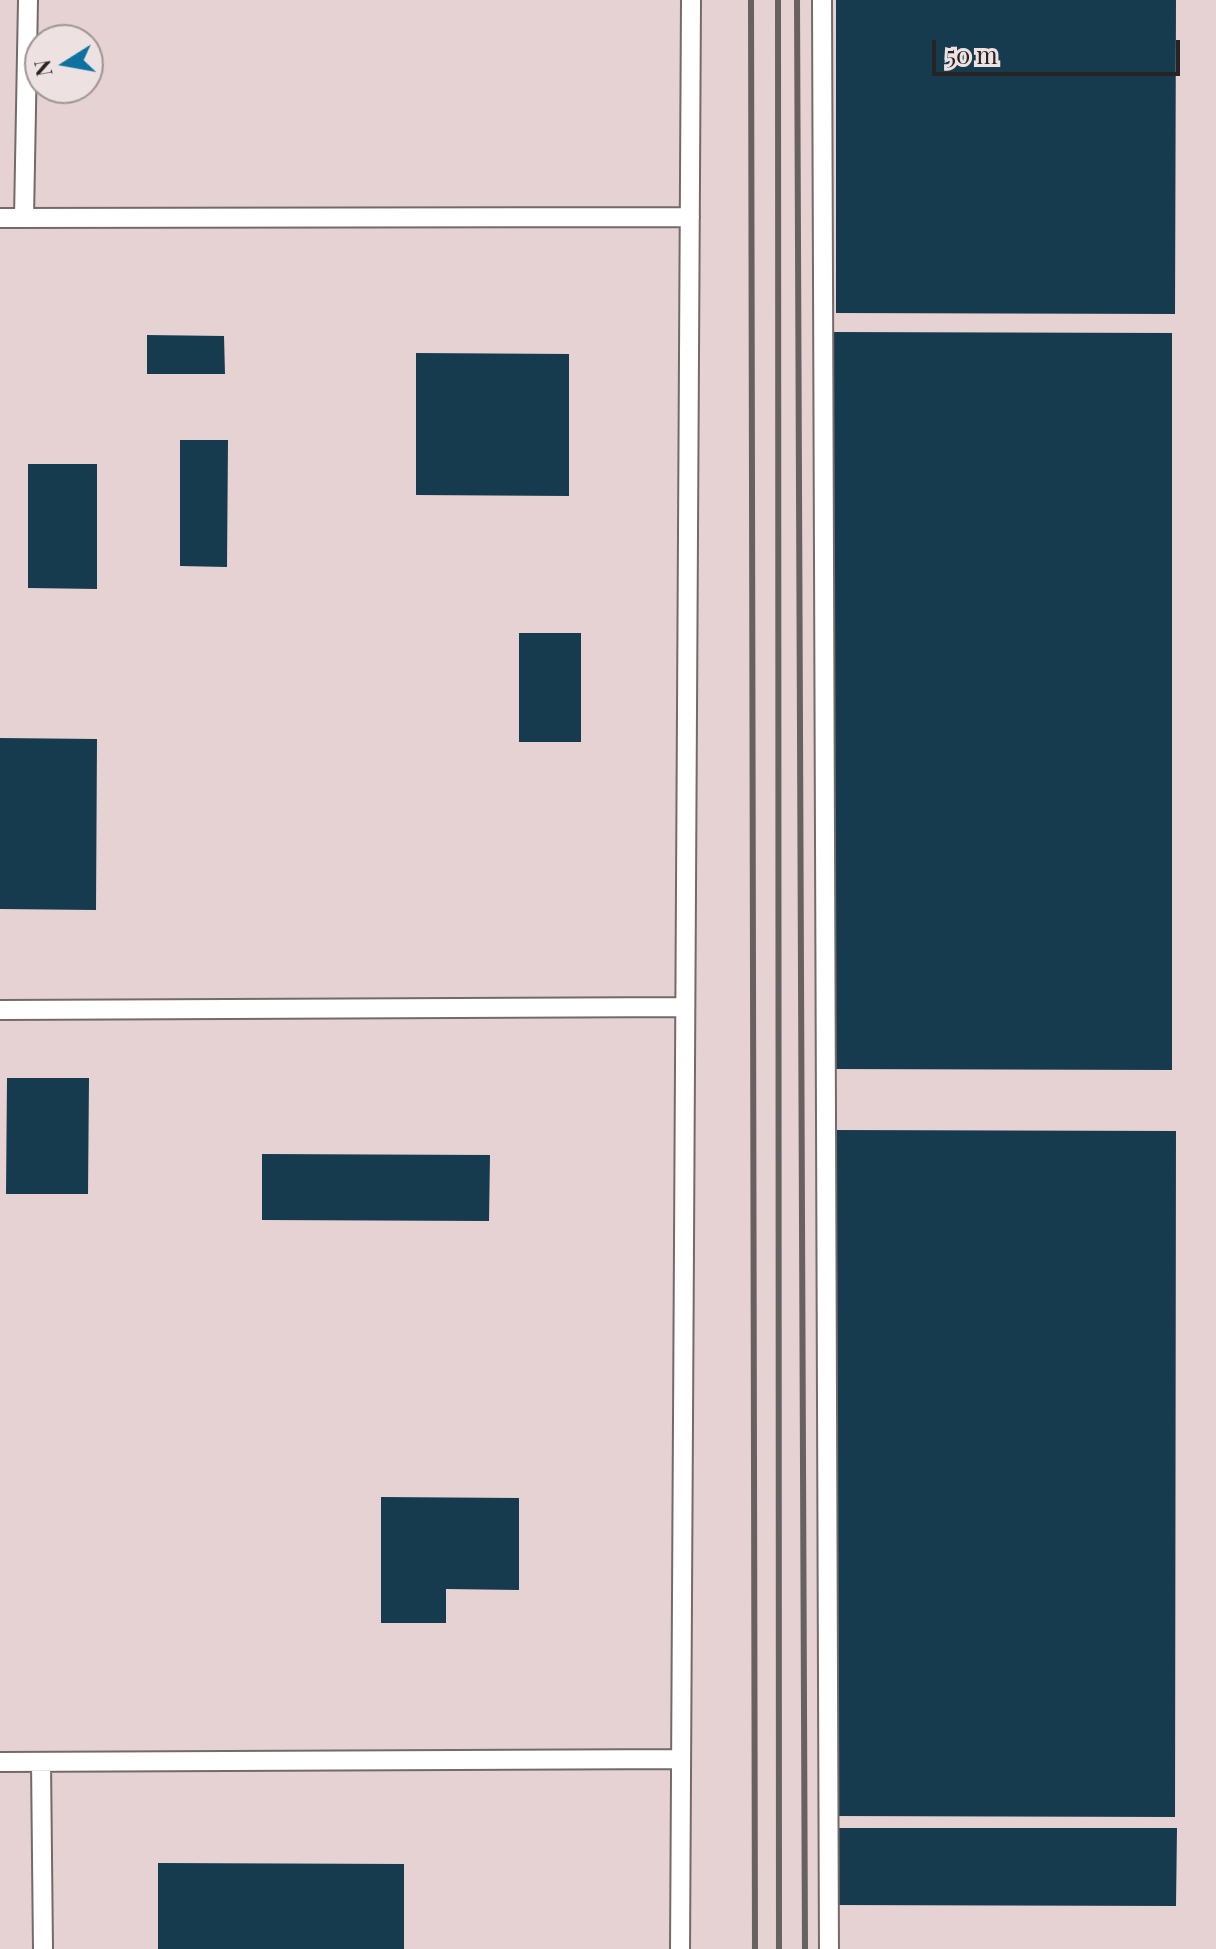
<!DOCTYPE html>
<html>
<head>
<meta charset="utf-8">
<style>
	body { margin:0 }
	#map { position:relative; width:1216px; height:1949px; overflow:hidden; background:#ede1e2; font-family:"Playfair Display",serif }
	canvas { display:block }
	.north { position:absolute; left:24px; top:24px; width:80px; height:80px; box-sizing:border-box; background:#ede1e2; border:2px solid #9e9596; border-radius:50%; rotate:259deg; font-size:22px; font-weight:700; line-height:32px; text-align:center; color:#272323 }
	.north::after { content:''; display:block; margin:auto; width:28px; height:36px; background:#0d729f; clip-path:polygon(50% 0,100% 100%,50% 72%,0 100%) }
	.scale { position:absolute; left:932px; top:40px; width:248px; height:36px; box-sizing:border-box; border:4px solid #272323; border-top:0; padding-left:10px; font-size:24px; line-height:28px; white-space:nowrap; color:#272323; -webkit-text-stroke:6px #ede1e2; paint-order:stroke }
</style>
</head>
<body>
<div id="map">
<canvas width="1216" height="1949"></canvas>
<div class="north">N</div>
<div class="scale">50 m</div>
</div>
<script>
const c = document.querySelector('canvas').getContext('2d');
c.lineJoin = 'round';
function fillPath(path, color) { c.fillStyle = color; c.fill(path, 'evenodd'); }
const poly = rows => new Path2D(rows.map(r => 'M' + r).join(''));
function stroke(path, color, width, dash) { c.strokeStyle = color; c.lineWidth = width; c.lineCap = dash ? 'butt' : 'round'; c.setLineDash(dash || []); c.stroke(path); }
const built = poly([
	[0,0,1216,0,1216,1949,0,1949],
	[40,40,88,40,88,88,40,88]
]);
const building = poly([
	[836,0,1176,0,1175,314,836,313],
	[832,332,1172,333,1172,1070,831,1069],
	[147,335,224,336,225,374,147,374],
	[416,353,569,354,569,496,416,495],
	[180,440,228,440,227,567,180,566],
	[28,464,97,464,97,589,28,588],
	[519,633,581,633,581,742,519,742],
	[0,738,97,739,96,910,0,909],
	[7,1078,89,1078,88,1194,6,1194],
	[834,1130,1176,1131,1175,1817,833,1816],
	[262,1154,490,1155,489,1221,262,1220],
	[381,1497,519,1498,519,1590,446,1589,446,1623,381,1623],
	[836,1828,1177,1828,1176,1906,835,1905],
	[158,1863,404,1864,404,1949,158,1949]
]);
const lane = poly([
	[822,0,829,1949],
	[0,218,690,217],
	[24,218,28,0],
	[0,1010,685,1007],
	[0,1762,681,1759],
	[41,1762,43,1949],
	[680,1949,691,0]
]);
const rail = poly([
	[751,0,755,1949],
	[778,0,779,1949],
	[797,0,805,1949]
]);
fillPath(built, '#e6d2d3');
fillPath(building, '#163b4f');
stroke(lane, '#746a6a', 22);
stroke(lane, '#fff', 18);
stroke(rail, '#686162', 6);
</script>
</body>
</html>
